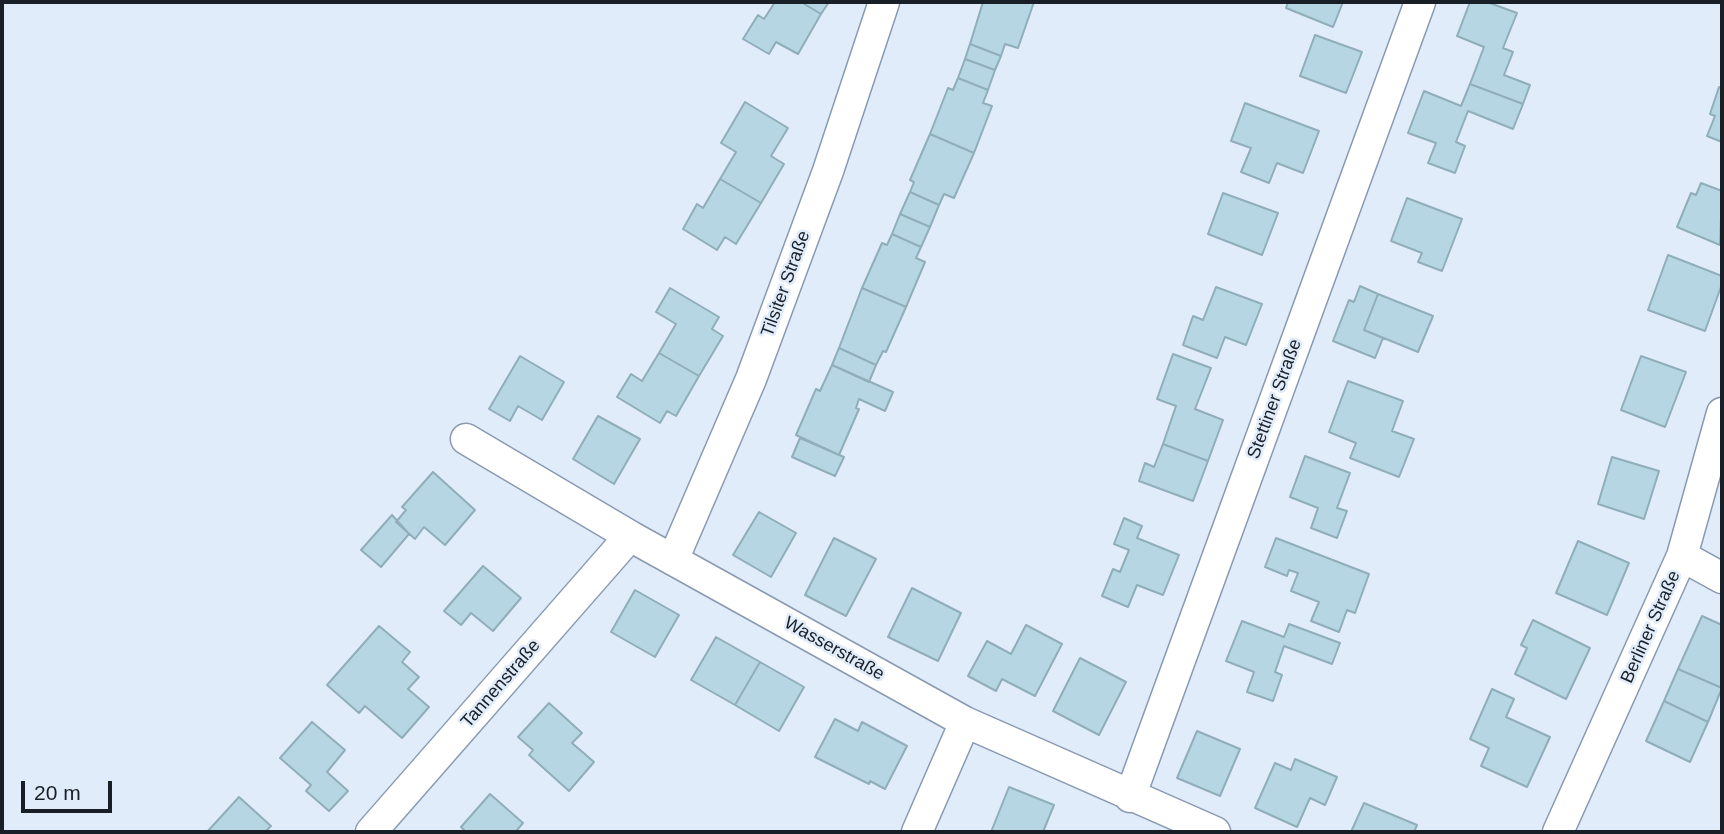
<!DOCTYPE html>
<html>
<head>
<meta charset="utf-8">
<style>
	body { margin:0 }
	#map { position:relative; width:1724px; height:834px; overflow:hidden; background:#e1ecfa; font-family:Helvetica,sans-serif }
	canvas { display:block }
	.frame { position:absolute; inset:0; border:4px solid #181f27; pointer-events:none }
	.scale { position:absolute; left:21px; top:781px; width:91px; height:32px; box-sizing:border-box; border:4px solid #181f27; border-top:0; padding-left:9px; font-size:21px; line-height:24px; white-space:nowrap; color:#181f27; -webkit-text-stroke:5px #e1ecfa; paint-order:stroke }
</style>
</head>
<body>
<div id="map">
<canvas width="1724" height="834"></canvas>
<div class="frame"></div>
<div class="scale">20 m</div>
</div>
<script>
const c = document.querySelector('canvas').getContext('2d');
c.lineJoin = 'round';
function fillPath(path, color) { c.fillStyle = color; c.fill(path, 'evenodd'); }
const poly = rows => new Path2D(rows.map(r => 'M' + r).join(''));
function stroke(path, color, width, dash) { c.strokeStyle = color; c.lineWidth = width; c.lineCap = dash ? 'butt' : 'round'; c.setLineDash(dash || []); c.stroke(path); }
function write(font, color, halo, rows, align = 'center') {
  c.font = font + ' Helvetica,sans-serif'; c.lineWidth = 5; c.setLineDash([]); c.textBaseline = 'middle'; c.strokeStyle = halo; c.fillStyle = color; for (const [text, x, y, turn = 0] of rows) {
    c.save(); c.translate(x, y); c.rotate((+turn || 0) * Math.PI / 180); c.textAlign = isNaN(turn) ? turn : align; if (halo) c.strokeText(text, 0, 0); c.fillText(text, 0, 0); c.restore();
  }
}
const building = poly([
	[775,2,801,2,821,14,798,54,776,42,769,54,743,39,758,15,764,19,775,2],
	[801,2,829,2,821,14,801,2],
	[983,2,1034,2,1018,48,1005,44,1001,56,970,44,983,2],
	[1288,2,1343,2,1333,27,1286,8,1288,2],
	[1470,2,1487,2,1517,13,1503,48,1513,52,1504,75,1530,85,1523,104,1470,84,1484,47,1457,36,1470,2],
	[1315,35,1362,52,1346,93,1300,76,1315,35],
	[970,44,1001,56,995,70,965,59,970,44],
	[965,59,995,70,988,90,958,78,965,59],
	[958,78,988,90,983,103,992,106,974,153,930,134,948,88,953,90,958,78],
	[1470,84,1523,104,1513,129,1468,111,1456,142,1465,146,1455,173,1428,163,1436,143,1408,133,1424,91,1461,106,1470,84],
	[1719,87,1722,88,1722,142,1707,136,1715,116,1710,114,1719,87],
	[745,102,788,128,771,156,784,164,761,203,720,179,736,152,721,143,745,102],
	[1245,103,1319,131,1303,173,1277,163,1269,183,1241,172,1251,148,1231,141,1245,103],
	[930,134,974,153,954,198,944,194,939,205,910,192,914,182,910,180,930,134],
	[720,179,761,203,736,244,725,237,717,250,683,229,697,204,703,208,720,179],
	[1701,183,1722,191,1720,245,1677,227,1691,193,1696,195,1701,183],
	[910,192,939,205,930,227,900,214,910,192],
	[1223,193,1278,213,1262,255,1208,234,1223,193],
	[1407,198,1462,219,1442,271,1418,262,1422,253,1391,241,1407,198],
	[900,214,930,227,921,247,892,234,900,214],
	[892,234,921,247,916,258,925,262,906,307,862,288,882,243,887,245,892,234],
	[1668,255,1722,276,1722,284,1705,331,1648,310,1668,255],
	[1360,286,1378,294,1364,330,1383,338,1375,358,1333,341,1349,300,1354,302,1360,286],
	[1216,287,1262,304,1246,345,1225,337,1217,358,1183,345,1193,316,1203,320,1216,287],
	[670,288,719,317,712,329,723,336,699,376,659,353,676,324,656,312,670,288],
	[862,288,906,307,886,352,883,351,876,365,839,348,862,288],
	[1378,294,1433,316,1418,352,1364,330,1378,294],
	[839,348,876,365,869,382,832,365,839,348],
	[659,353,699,376,676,416,667,411,660,423,617,397,631,374,642,381,659,353],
	[1173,354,1211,368,1195,409,1223,420,1208,461,1163,444,1176,406,1157,399,1173,354],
	[520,356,564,382,542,420,518,406,510,421,489,409,520,356],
	[1641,356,1686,372,1665,427,1621,410,1641,356],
	[832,365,893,392,885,411,859,399,856,408,859,409,839,455,796,435,816,389,820,391,832,365],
	[1348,381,1403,401,1392,431,1414,439,1399,477,1350,458,1356,443,1329,432,1348,381],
	[598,416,640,439,614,484,573,459,598,416],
	[800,438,844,457,835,476,792,457,800,438],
	[1163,444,1208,461,1193,501,1139,481,1145,463,1154,467,1163,444],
	[1305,456,1350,473,1337,508,1347,511,1337,538,1311,528,1318,508,1290,497,1305,456],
	[1612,457,1659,471,1644,519,1598,504,1612,457],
	[433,472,475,510,445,545,424,527,415,539,396,522,406,510,402,507,433,472],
	[759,512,796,533,771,577,733,555,759,512],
	[392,515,409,534,381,567,361,550,392,515],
	[1124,518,1142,526,1137,538,1179,555,1163,595,1137,585,1128,607,1102,596,1113,569,1120,572,1129,550,1114,544,1124,518],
	[834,538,876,559,846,616,805,595,834,538],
	[1276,538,1369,574,1355,613,1347,610,1339,632,1311,621,1319,602,1291,591,1298,573,1289,570,1287,576,1265,567,1276,538],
	[1578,541,1629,563,1607,615,1556,593,1578,541],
	[483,566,521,598,493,631,471,613,461,625,444,611,483,566],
	[912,588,961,613,938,661,888,637,912,588],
	[635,590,679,615,655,657,611,632,635,590],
	[1702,616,1722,625,1722,688,1678,669,1702,616],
	[1533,620,1590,648,1566,699,1515,674,1527,648,1521,645,1533,620],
	[1242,621,1284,637,1289,624,1340,643,1332,664,1284,646,1275,672,1282,675,1273,701,1247,692,1254,672,1226,661,1242,621],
	[1026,625,1062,644,1035,696,1002,679,996,691,968,676,987,641,1011,654,1026,625],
	[379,626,410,652,402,662,419,677,408,689,429,707,402,738,365,706,359,713,327,685,379,626],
	[716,637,760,662,735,705,691,680,716,637],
	[1080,658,1126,682,1099,735,1053,711,1080,658],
	[760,662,804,687,779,731,735,705,760,662],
	[1678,669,1722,688,1708,722,1664,701,1678,669],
	[1492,689,1514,699,1506,717,1550,737,1527,787,1481,766,1489,748,1470,739,1492,689],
	[1664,701,1708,722,1690,762,1646,741,1664,701],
	[549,703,582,733,572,743,594,762,569,791,529,755,533,750,518,737,549,703],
	[835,719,858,731,862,722,907,746,885,789,870,781,869,784,815,757,835,719],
	[312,722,345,750,327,772,348,791,329,811,306,791,311,785,280,758,312,722],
	[1197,731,1240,749,1220,796,1177,778,1197,731],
	[1295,759,1337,777,1325,805,1310,798,1297,827,1255,808,1275,763,1291,770,1295,759],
	[1009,787,1054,805,1043,832,991,832,1009,787],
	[490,794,523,823,517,830,520,832,466,832,461,827,490,794],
	[239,797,271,826,265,832,207,832,239,797],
	[1364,803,1417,825,1414,832,1351,832,1364,803]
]);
const street = poly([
	[466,439,630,536,965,722,1215,832],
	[1682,556,1722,578],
	[673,560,751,379,828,171,884,2],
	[1130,797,1420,2],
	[371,832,630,536],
	[917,832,965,722],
	[1558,832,1682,556,1722,413]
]);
const streetNames = [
	["Tilsiter Straße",786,284,-70],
	["Stettiner Straße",1275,399,-70],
	["Berliner Straße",1651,627,-66],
	["Wasserstraße",834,649,29],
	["Tannenstraße",501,684,-49]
];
fillPath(building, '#b7d6e3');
stroke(building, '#8faeba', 2);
stroke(street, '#899ab0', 33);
stroke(street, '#fff', 30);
write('18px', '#181f27', '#e1ecfa', streetNames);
</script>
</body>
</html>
